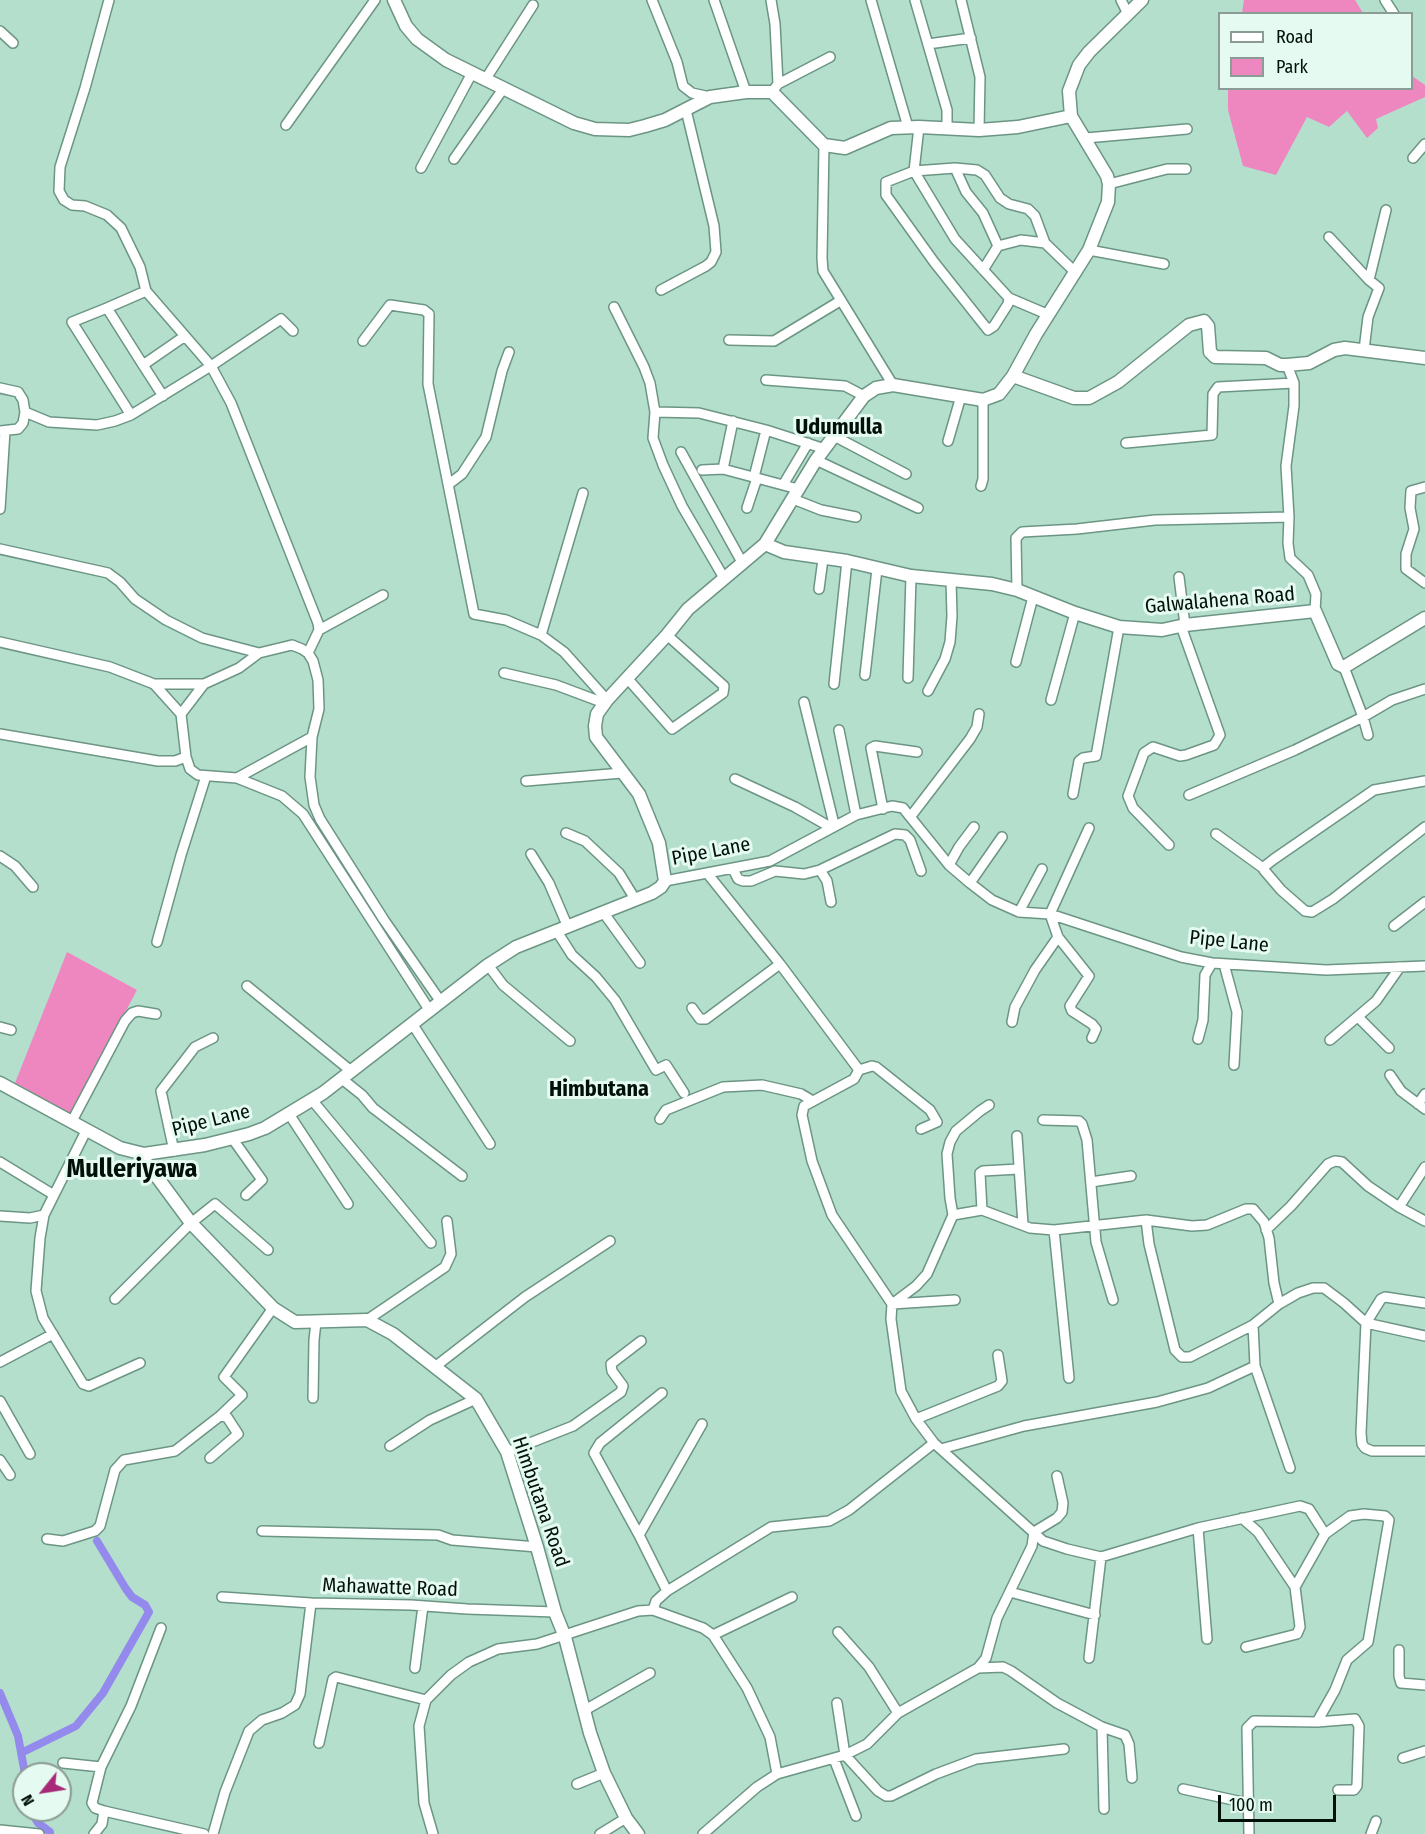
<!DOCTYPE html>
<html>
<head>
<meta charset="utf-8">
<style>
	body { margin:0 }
	#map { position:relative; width:1425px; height:1834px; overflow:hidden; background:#b4dfcc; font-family:"Fira Sans Condensed",sans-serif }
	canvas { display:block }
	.legend { position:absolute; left:1218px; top:12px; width:195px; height:78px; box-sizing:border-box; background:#e5faf1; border:2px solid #8a9c95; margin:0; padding:8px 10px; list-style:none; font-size:18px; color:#02100a }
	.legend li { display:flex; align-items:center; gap:12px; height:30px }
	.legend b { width:30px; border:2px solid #8a9c95 }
	.north { position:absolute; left:12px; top:1762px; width:60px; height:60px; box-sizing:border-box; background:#e5faf1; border:2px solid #8a9c95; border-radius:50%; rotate:240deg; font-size:16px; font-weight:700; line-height:24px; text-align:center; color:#02100a }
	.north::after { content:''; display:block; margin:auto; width:21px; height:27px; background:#a82979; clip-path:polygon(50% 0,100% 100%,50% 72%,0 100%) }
	.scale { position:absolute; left:1218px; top:1795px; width:118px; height:27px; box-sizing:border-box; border:3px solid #02100a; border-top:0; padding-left:8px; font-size:18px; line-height:21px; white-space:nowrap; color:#02100a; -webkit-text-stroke:4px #e5faf1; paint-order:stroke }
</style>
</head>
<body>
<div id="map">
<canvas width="1425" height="1834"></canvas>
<ul class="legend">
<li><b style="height:8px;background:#fff"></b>Road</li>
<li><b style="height:16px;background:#ee87c0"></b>Park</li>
</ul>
<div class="north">N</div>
<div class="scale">100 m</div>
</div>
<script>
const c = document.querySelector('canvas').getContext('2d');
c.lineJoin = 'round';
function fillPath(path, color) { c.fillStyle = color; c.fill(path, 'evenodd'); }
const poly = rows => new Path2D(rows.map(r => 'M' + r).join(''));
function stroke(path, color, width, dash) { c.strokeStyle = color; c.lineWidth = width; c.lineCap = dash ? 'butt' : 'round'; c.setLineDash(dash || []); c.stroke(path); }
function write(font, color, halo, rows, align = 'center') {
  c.font = font + ' "Fira Sans Condensed",sans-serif'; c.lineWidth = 6; c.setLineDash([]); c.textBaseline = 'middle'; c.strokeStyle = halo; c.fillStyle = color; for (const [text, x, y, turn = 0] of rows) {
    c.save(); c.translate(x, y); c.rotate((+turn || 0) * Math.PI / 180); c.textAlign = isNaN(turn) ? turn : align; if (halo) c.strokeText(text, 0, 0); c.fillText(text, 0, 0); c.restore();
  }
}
const green = poly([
	[1244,0,1355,0,1363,13,1242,13],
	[1412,76,1425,85,1425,97,1376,119,1378,128,1367,138,1347,111,1329,127,1307,117,1276,175,1243,166,1228,110,1228,89,1412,88],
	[67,952,137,990,70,1116,15,1083]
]);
const canal = poly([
	[0,1693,18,1736,25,1774],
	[23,1752,76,1726,103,1693,149,1612,145,1605,132,1597,126,1589,97,1541],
	[30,1810,38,1823,50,1832,50,1834]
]);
const minor = poly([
	[109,0,85,88,60,167,59,191,64,200,72,205,85,206,107,215,121,228,140,267,146,291],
	[652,0,677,62,683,86,692,93,710,97],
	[714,0,746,92],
	[771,0,775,24,778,84,772,92],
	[871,0,908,127],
	[915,0,947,110,947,129],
	[961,0,980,77,979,130],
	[1121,0,1128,14],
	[1385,0,1394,14],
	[0,31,13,43],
	[928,44,971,38],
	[485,80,533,5],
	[778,84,830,57],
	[286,125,375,0],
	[919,127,914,171,955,239,1009,298,1049,315],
	[1086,138,1187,129],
	[824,145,822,258,823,271,893,385],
	[1413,158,1425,144],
	[454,159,503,89],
	[421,168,472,73],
	[955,168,977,170,985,175,1000,198,1009,204,1028,209,1035,216,1045,243],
	[1109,184,1167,169,1186,169],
	[1329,237,1369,280,1379,288,1368,317,1364,350],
	[998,246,1021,240,1045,243,1076,273],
	[1089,250,1164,264],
	[983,270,998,246,983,213,966,192,955,168,914,171,886,182,886,195,934,262,988,330,994,326,1008,304,1009,298],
	[1369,280,1386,210],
	[661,290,706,266,711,262,716,252,714,226,686,110],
	[614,307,644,367,650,383,655,412,653,438,663,465,682,506,724,578],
	[107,308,72,322,131,415],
	[293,331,281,319,211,366,231,403,318,623,319,630],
	[729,340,774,341,840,301],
	[363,341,390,305,424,310,429,314,428,384,474,614,506,620,541,635,564,652,607,700],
	[143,365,163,396],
	[1287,365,1294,383,1294,406,1286,466,1289,517,1288,543,1290,558,1308,575,1316,594,1315,611],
	[766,380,845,386,864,396],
	[0,388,18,392,23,400,25,412,49,422,97,425,115,421,131,415,211,366,146,291,107,308,143,365,185,336],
	[655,412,699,413,766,430,825,449],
	[733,421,723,469,798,489],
	[0,431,18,429,23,423,25,412],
	[834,436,906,474],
	[948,441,961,396],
	[1126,443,1212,435,1213,394,1218,387,1294,383],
	[681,452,743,564],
	[816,460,918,508],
	[702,470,723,469],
	[754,477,766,430],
	[449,484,462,474,486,437,502,371,509,352],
	[783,485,808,443],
	[981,486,983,479,983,400],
	[1425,487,1411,491,1410,508,1414,529,1406,554,1406,569,1425,583],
	[793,499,821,510,856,517],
	[747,508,757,478],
	[0,509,5,431],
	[0,549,108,573,120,582,135,599,166,620,202,638,259,653,292,645,302,649,308,653],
	[1179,577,1185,625],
	[819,589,823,559],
	[1017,590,1016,538,1022,532,1077,529,1155,520,1289,517],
	[541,635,583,493],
	[0,642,110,667,154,684,181,714,186,757,175,761,158,761,0,734],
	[1016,662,1033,597],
	[1344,667,1363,717,1368,735],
	[504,673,556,685,604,703],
	[865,675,877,569],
	[627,678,672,729,723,693,724,686,667,635],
	[908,678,911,576],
	[154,684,204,684,239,668,259,653],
	[834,684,847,561],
	[928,691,945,659,950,642,952,616,951,580],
	[1051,700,1075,613],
	[181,714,204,684],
	[839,730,856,815],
	[312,737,319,709,318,680,313,661,308,653,319,630,383,595],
	[186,757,190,769,198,775,237,778],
	[735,779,795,807,832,828,834,824,804,702],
	[526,781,622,773],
	[1425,781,1374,790,1274,859,1265,866,1264,870,1281,890,1305,911,1312,912,1333,899,1425,827],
	[1073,794,1079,761,1083,758,1096,756,1119,627],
	[1189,795,1295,750,1363,717,1392,700,1425,689],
	[883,809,871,748,875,746,917,752],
	[911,816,970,739,977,727,979,714],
	[566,833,585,841,619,873,635,899],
	[1216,834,1263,868],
	[1169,845,1133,808,1128,796,1144,753,1153,747,1180,756,1186,755,1214,745,1220,735,1181,626],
	[531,854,549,883,567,925],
	[0,856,15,866,33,887],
	[949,865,959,847,974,827],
	[733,869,738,879,743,881,751,881,775,871,804,874,820,870,895,834,905,835,910,840,921,871],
	[820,870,827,881,831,902],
	[707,873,780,964,859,1070,854,1079,804,1106,802,1115,812,1161,832,1215,892,1304,891,1319,901,1391,916,1419,934,1443,1043,1541,1067,1549,1101,1557,1198,1528,1300,1506,1309,1509,1325,1534],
	[665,881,770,861,856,815,892,806,903,808,949,865,970,883,992,900,1019,912,1050,914,1181,957,1212,963,1326,970,1425,966],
	[970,883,1002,837],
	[603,912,640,963],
	[1019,912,1042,869],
	[1394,926,1425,902],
	[556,930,572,955,596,977,615,1000,656,1070,666,1065,684,1093],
	[1058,937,1050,914,1089,828],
	[157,942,181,855,206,776],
	[1224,964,1237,1012,1234,1065],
	[488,965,503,985,570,1041],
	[247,986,351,1071],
	[692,1008,700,1019,706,1019,780,964],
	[430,1011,303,814,282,796,237,778,312,737,310,777,314,805,320,819,384,920,441,1002],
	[1358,1017,1389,1048],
	[1012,1022,1015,1007,1035,970,1058,937,1089,976,1070,1006,1072,1011,1092,1024,1096,1029,1092,1038],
	[413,1025,490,1144],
	[0,1027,11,1030],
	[1198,1039,1203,1020,1205,975,1212,963],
	[1330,1040,1376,1001,1400,967],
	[859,1070,872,1066,876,1067,930,1110,937,1122,921,1129],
	[1390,1075,1401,1091,1425,1109],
	[342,1079,362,1095,373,1108,462,1176],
	[312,1100,431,1243],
	[1418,1104,1425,1094],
	[289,1114,348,1204],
	[660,1119,666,1110,723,1087,762,1085,801,1094,811,1100],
	[1043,1120,1079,1121,1082,1124,1087,1140,1096,1242,1113,1300],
	[72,1121,125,1021,132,1013,138,1011,156,1014],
	[1017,1136,1023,1225],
	[232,1138,262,1180,246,1195],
	[174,1151,161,1091,195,1047,213,1038],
	[0,1162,54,1195],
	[1091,1182,1131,1176],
	[1399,1207,1425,1167],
	[982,1210,980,1173,983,1171,1019,1169],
	[44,1215,40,1238,36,1291,43,1318,83,1384,89,1386,140,1363],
	[953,1215,950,1198,947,1154,950,1142,956,1131,980,1111,989,1105],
	[0,1216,30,1218,44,1215,86,1131],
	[1146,1220,1149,1244,1175,1350,1182,1357,1190,1357,1253,1325],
	[1054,1230,1069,1378],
	[1266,1230,1291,1206,1328,1164,1335,1161,1342,1162,1368,1186,1399,1207,1425,1221],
	[115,1299,191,1223,215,1204,268,1250],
	[1425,1303,1385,1297,1381,1299,1366,1323,1361,1433,1362,1444,1365,1448,1372,1451,1425,1451],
	[892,1304,916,1286,927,1274,953,1215,982,1210,1030,1228,1054,1230,1146,1220,1192,1226,1207,1225,1246,1209,1253,1209,1264,1222,1269,1238,1274,1283,1279,1304],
	[892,1304,955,1300],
	[367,1320,445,1267,451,1254,447,1221],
	[0,1362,53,1334],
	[436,1366,525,1297,610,1241],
	[1255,1366,1290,1468],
	[662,1393,600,1443,594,1453,639,1535,667,1591],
	[313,1398,314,1340,316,1322],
	[0,1401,30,1454],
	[916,1419,998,1386,1002,1381,998,1355],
	[390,1446,430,1420,476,1399],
	[941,1449,1024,1426,1157,1402,1208,1388,1255,1366,1253,1325,1279,1304,1298,1293,1313,1288,1324,1288,1344,1303,1366,1323,1425,1336],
	[507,1452,573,1426,621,1392,623,1386,612,1371,611,1364,641,1341],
	[210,1458,238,1434,227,1417,220,1416],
	[0,1460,10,1475],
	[1242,1518,1258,1532,1295,1587,1300,1627,1297,1634,1246,1647],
	[1198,1528,1207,1639],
	[262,1531,438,1535,452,1540,537,1547],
	[1034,1532,1057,1518,1062,1512,1063,1503,1057,1476],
	[639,1535,702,1424],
	[47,1539,63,1541,95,1531,100,1526,115,1470,124,1460,175,1451,220,1416,242,1395,224,1377,273,1308],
	[1295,1587,1325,1534,1350,1516,1364,1514,1385,1516,1389,1520,1368,1642,1347,1660,1335,1690,1317,1722],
	[1010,1592,1095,1615],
	[222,1597,311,1603],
	[653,1610,703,1628,713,1635,747,1688,770,1737,777,1774],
	[838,1632,869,1667,898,1713],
	[713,1635,792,1597],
	[1399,1650,1399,1676,1401,1683,1425,1685],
	[1089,1658,1101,1557],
	[415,1668,423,1606],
	[978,1668,1003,1667,1011,1671,1057,1703,1102,1727,1125,1735,1129,1744,1132,1778],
	[837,1703,845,1755,878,1791,886,1796,891,1796,936,1774,976,1759,1064,1749],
	[585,1710,650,1673],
	[1102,1727,1104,1809],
	[319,1743,333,1679,336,1677,426,1700],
	[1403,1758,1425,1751],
	[834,1759,856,1816],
	[63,1763,101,1767],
	[577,1784,604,1773],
	[1183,1789,1247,1803],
	[104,1811,95,1808,92,1803,101,1767,131,1706,161,1628],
	[0,1830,39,1834],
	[94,1834,102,1824,104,1811,204,1834],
	[213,1834,225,1792,249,1731,262,1720,282,1713,295,1705,300,1694,311,1603,411,1605,467,1609,555,1612],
	[433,1834,424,1803,419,1726,426,1700,451,1675,469,1662,498,1649,537,1644,638,1611,653,1610,656,1601,667,1591,771,1527,829,1521,849,1510,934,1443],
	[600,1834,626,1818],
	[703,1834,757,1787,777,1774,845,1755,867,1744,898,1713,978,1668,986,1658,997,1618,1032,1546,1034,1532],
	[1249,1834,1247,1728,1254,1721,1317,1722,1355,1719,1359,1726,1357,1786,1354,1790,1338,1790],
	[1371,1834,1376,1821]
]);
const tertiary = poly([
	[394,0,406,26,417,39,446,60,574,123,595,129,629,130,645,126,665,120,710,97,746,92,772,92,824,145,845,148,891,128,919,127,979,130,1018,127,1071,116],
	[1013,376,1074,398,1089,398,1118,382,1189,325,1204,321,1208,326,1210,352,1215,357,1266,358,1280,365,1287,365,1309,363,1334,350,1345,348,1425,358],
	[765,544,784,552,847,561,911,576,992,584,1017,590,1075,613,1119,627,1162,630,1185,625,1315,611,1338,664,1344,667,1425,618],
	[0,1083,120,1148,144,1154,205,1145,249,1134,265,1128,323,1093,488,965,516,947,652,893,661,887,665,881,659,843,639,794,596,737,595,726,597,714,607,700,667,635,688,609,765,544,816,460,864,396,876,388,893,385,983,400,999,394,1013,376,1036,334,1089,250,1108,202,1109,184,1107,176,1071,116,1069,91,1079,65,1089,52,1142,0],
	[144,1154,146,1162,191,1223,273,1308,295,1322,367,1320,393,1334,476,1399,507,1452,537,1547,555,1612,565,1637,590,1733,604,1773,626,1818,638,1834]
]);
const streetNames = [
	["Galwalahena Road",1220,601,-5],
	["Pipe Lane",711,852,-11],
	["Pipe Lane",1229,942,6],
	["Pipe Lane",211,1121,-14],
	["Himbutana Road",540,1502,71],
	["Mahawatte Road",390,1588,2]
];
const quarterNames = [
	["Udumulla",839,428],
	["Himbutana",599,1090]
];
const districtNames = [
	["Mulleriyawa",132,1170]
];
fillPath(green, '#ee87c0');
stroke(canal, '#9489ed', 8);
stroke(minor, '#6c9584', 12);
stroke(tertiary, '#6c9584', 15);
stroke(minor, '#fff', 9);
stroke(tertiary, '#fff', 12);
write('20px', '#02100a', '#e5faf1', streetNames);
write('bold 22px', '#02100a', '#e5faf1', quarterNames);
write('bold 26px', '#02100a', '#e5faf1', districtNames);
</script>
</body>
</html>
